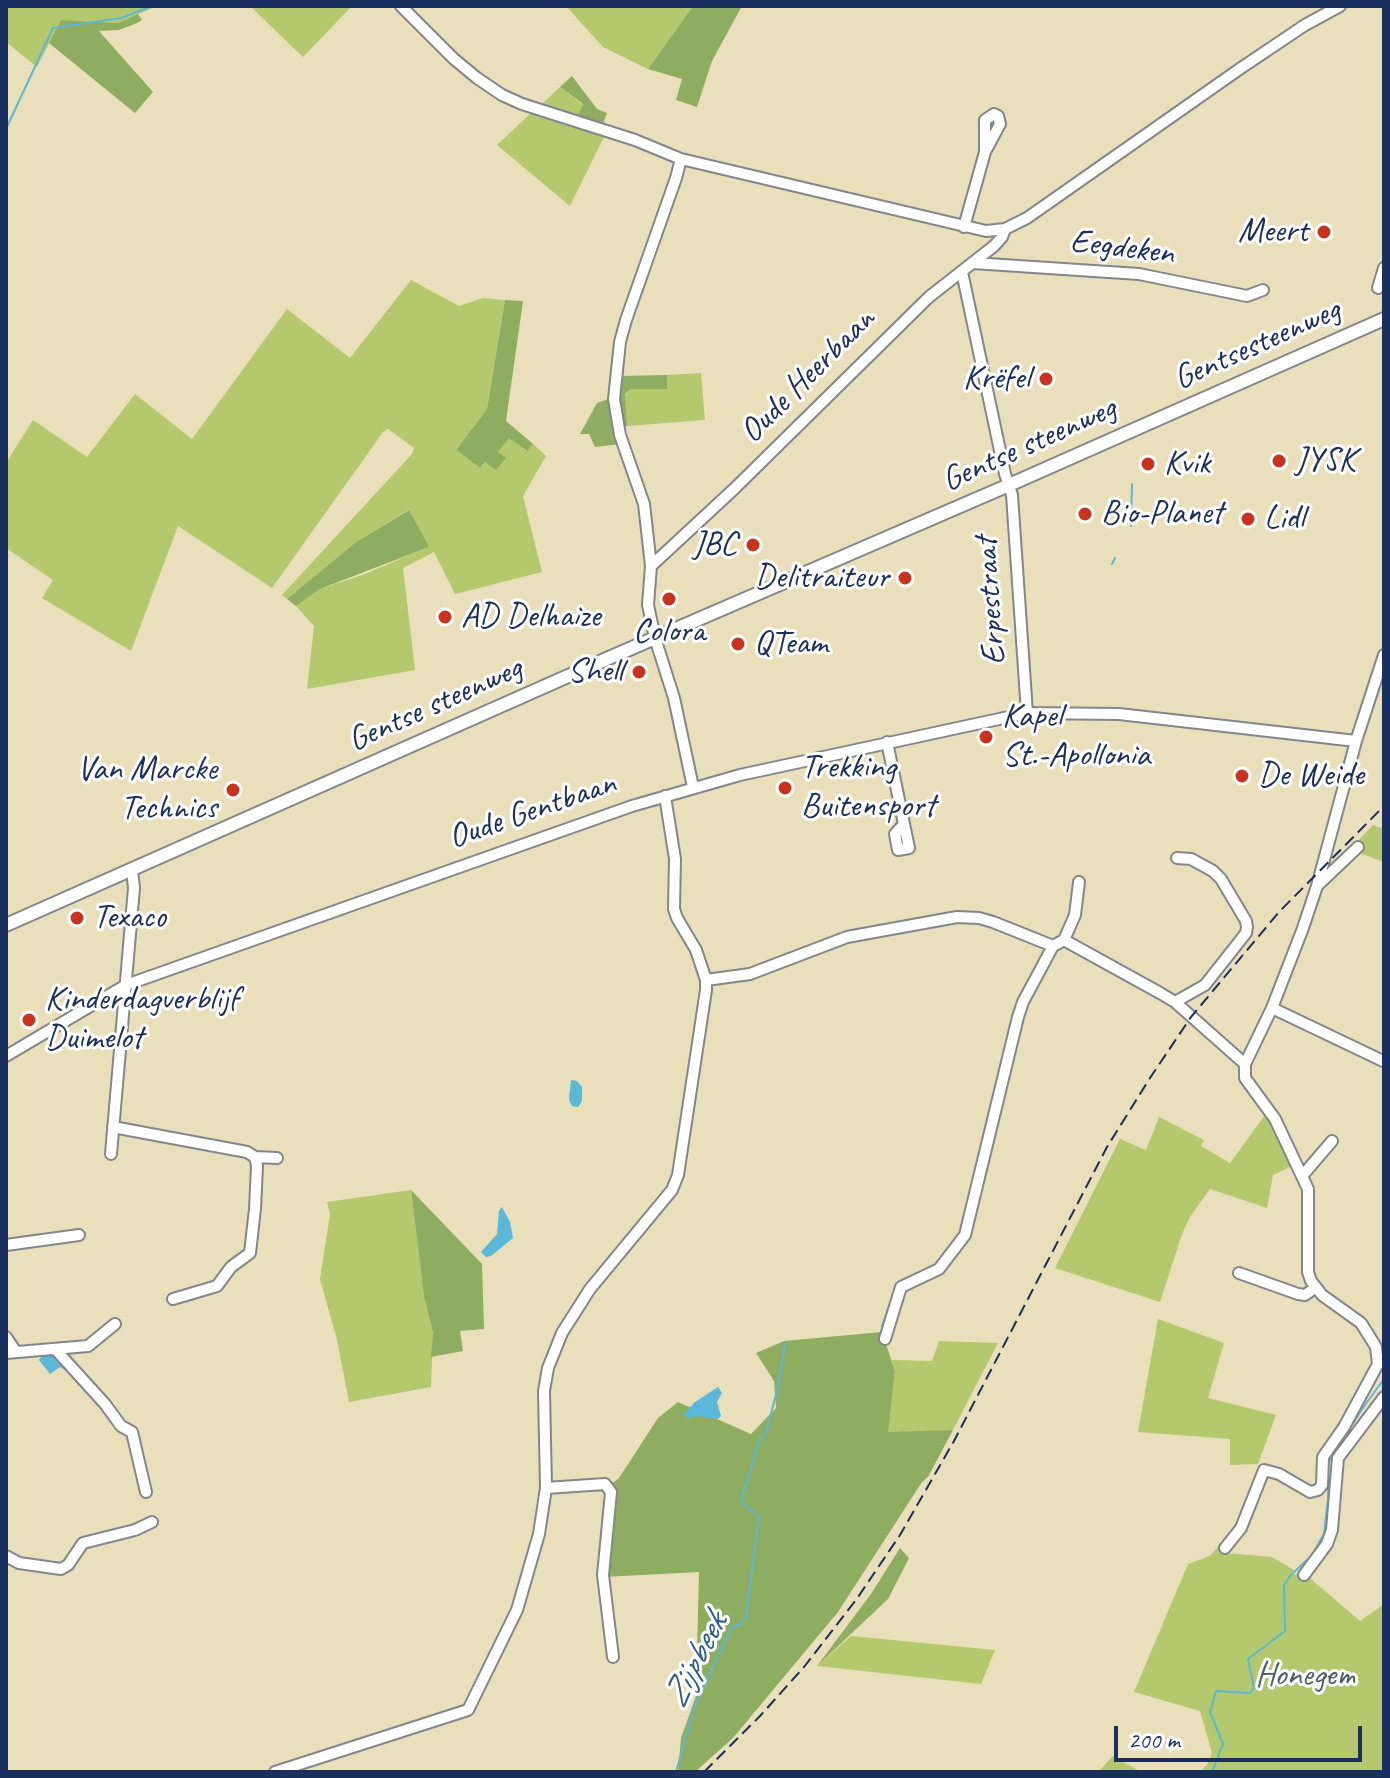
<!DOCTYPE html>
<html>
<head>
<meta charset="utf-8">
<style>
	body { margin:0 }
	#map { position:relative; width:1390px; height:1778px; overflow:hidden; background:#e9dfba; font-family:Caveat,sans-serif }
	canvas { display:block }
	.frame { position:absolute; inset:0; border:8px solid #1b2f5e; pointer-events:none }
	.scale { position:absolute; left:1114px; top:1726px; width:248px; height:36px; box-sizing:border-box; border:4px solid #1b2f5e; border-top:0; padding-left:10px; font-size:24px; line-height:28px; white-space:nowrap; color:#1b2f5e; -webkit-text-stroke:6px #fff; paint-order:stroke }
</style>
</head>
<body>
<div id="map">
<canvas width="1390" height="1778"></canvas>
<div class="frame"></div>
<div class="scale">200 m</div>
</div>
<script>
const c = document.querySelector('canvas').getContext('2d');
c.lineJoin = 'round';
function fillPath(path, color) { c.fillStyle = color; c.fill(path, 'evenodd'); }
const poly = rows => new Path2D(rows.map(r => 'M' + r).join(''));
function stroke(path, color, width, dash) { c.strokeStyle = color; c.lineWidth = width; c.lineCap = dash ? 'butt' : 'round'; c.setLineDash(dash || []); c.stroke(path); }
function write(font, color, halo, rows, align = 'center') {
  c.font = font + ' Caveat,sans-serif'; c.lineWidth = 6; c.setLineDash([]); c.textBaseline = 'middle'; c.strokeStyle = halo; c.fillStyle = color; for (const [text, x, y, turn = 0] of rows) {
    c.save(); c.translate(x, y); c.rotate((+turn || 0) * Math.PI / 180); c.textAlign = isNaN(turn) ? turn : align; if (halo) c.strokeText(text, 0, 0); c.fillText(text, 0, 0); c.restore();
  }
}
const green = poly([
	[6,6,157,6,118,23,61,20,37,67,6,42],
	[250,6,352,6,303,57],
	[566,6,693,6,648,69,603,47],
	[560,87,583,105,577,117,540,106],
	[532,112,605,135,570,206,497,145],
	[411,280,459,306,483,298,505,300,487,409,456,450,480,468,509,437,526,451,533,444,546,456,523,496,542,572,455,594,434,552,432,553,403,568,415,670,307,689,314,626,296,606,320,589,365,574,428,547,408,510,356,542,287,599,282,595,412,454,414,448,388,429,383,432,272,588,178,526,131,651,42,598,53,580,6,548,6,463,33,420,87,457,135,394,192,439,287,309,350,358],
	[701,373,705,420,627,426,625,395,631,389,666,389,667,375],
	[1373,825,1384,829,1384,862,1357,852,1356,843],
	[1265,1115,1294,1165,1273,1175,1267,1208,1210,1189,1190,1217,1182,1234,1160,1302,1055,1268,1120,1139,1146,1150,1159,1117,1204,1140,1201,1146,1230,1163],
	[411,1190,424,1297,433,1334,431,1387,349,1402,337,1340,320,1279,330,1214,327,1202],
	[1158,1319,1224,1343,1208,1398,1276,1415,1258,1464,1230,1465,1230,1439,1138,1432],
	[939,1341,998,1343,953,1430,887,1433,895,1371,892,1360,932,1361],
	[1222,1542,1226,1553,1272,1557,1294,1570,1291,1573,1311,1579,1360,1621,1384,1604,1384,1772,1199,1772,1207,1765,1212,1753,1200,1711,1134,1692,1188,1564,1210,1556],
	[851,1636,995,1650,981,1684,817,1666],
	[1113,1756,1141,1772,1098,1772]
]);
const forest = poly([
	[693,6,742,6,712,61,697,107,676,100,682,79,648,69],
	[138,14,142,20,137,23,119,30,99,31,153,92,135,113,49,43,61,20,118,23],
	[572,76,597,109,607,113,603,124,577,117,583,104,560,87],
	[505,300,523,301,506,421,533,444,527,451,509,438,498,452,506,458,496,470,485,462,480,468,456,450,487,409],
	[667,375,667,389,631,389,625,394,627,426,622,427,619,376],
	[611,398,620,444,595,447,589,434,580,434,597,403],
	[409,510,429,547,320,589,296,606,287,599,356,542],
	[411,1190,482,1264,484,1329,460,1331,463,1351,431,1357,433,1333,424,1297],
	[882,1332,895,1371,888,1432,953,1430,928,1477,922,1482,838,1612,733,1738,695,1772,678,1772,681,1738,696,1696,699,1572,603,1577,609,1486,619,1478,658,1418,678,1402,751,1434,776,1408,774,1381,756,1353,784,1341],
	[900,1548,909,1558,888,1599,817,1666,871,1594]
]);
const water = poly([
	[571,1080,577,1081,582,1087,582,1101,578,1107,572,1106,569,1100],
	[502,1207,510,1222,513,1238,491,1256,486,1257,481,1252,497,1234,499,1211],
	[51,1355,54,1356,67,1371,60,1367,50,1374,39,1360,42,1356],
	[718,1387,722,1393,717,1402,721,1416,718,1419,695,1416,690,1419,683,1415,695,1402]
]);
const stream = poly([
	[6,129,53,28,121,18,152,6],
	[1131,526,1132,484],
	[1112,564,1115,558],
	[974,1177,976,1166],
	[882,1326,893,1295],
	[676,1772,694,1708,732,1627,742,1624,746,1617,759,1516,743,1504,742,1497,759,1442,766,1432,777,1391,785,1344],
	[1212,1772,1223,1744,1210,1712,1216,1691,1250,1693,1254,1688,1248,1659,1285,1631,1284,1585,1290,1576,1312,1555,1324,1534,1328,1498,1328,1463,1362,1409,1384,1379]
]);
const minor = poly([
	[401,6,454,59,477,78,502,95,522,104,635,140,681,159,986,231,1005,229,1027,218,1241,68,1305,25,1340,6],
	[681,159,676,178,626,320,620,342,614,399,620,435,644,504,651,566,648,605,655,638,674,698,693,787],
	[964,227,985,152,985,120,994,114,998,116,1000,124,985,152],
	[973,263,1139,274,1247,296,1263,290],
	[962,272,1005,474,1012,495,1027,713],
	[1378,288,1384,268],
	[651,566,734,489,929,297,994,246,1002,237,1005,229],
	[887,742,909,848,898,850,895,834,904,824],
	[1317,886,1358,847],
	[1064,940,1075,915,1079,882],
	[1053,946,1064,940,1160,993,1175,1002,1245,1064,1245,1078,1275,1119,1308,1189,1308,1272,1311,1281,1322,1295,1361,1323,1376,1347,1378,1364],
	[706,980,750,974,847,937,957,917,979,918,993,922,1053,946],
	[1175,1002,1205,985,1246,933,1247,927,1246,921,1221,879,1213,871,1191,859,1177,858],
	[1272,1008,1383,1061],
	[6,1056,126,985,632,806,740,775,1027,713,1119,714,1356,741],
	[1245,1064,1272,1008,1303,928,1317,886,1356,741,1384,655],
	[113,1127,247,1152,255,1157,277,1158],
	[111,1154,134,888,132,870],
	[1303,1175,1332,1141],
	[6,1245,79,1235],
	[1239,1273,1298,1294,1305,1295,1315,1288],
	[173,1299,217,1286,231,1267,250,1253,255,1209,257,1166,255,1157],
	[6,1337,16,1352],
	[885,1339,901,1287,939,1269,965,1235,1018,1017,1023,1002,1053,946],
	[56,1350,105,1404,121,1426,132,1432,146,1492],
	[6,1353,88,1346,115,1324],
	[546,1488,605,1484,611,1492,603,1575,613,1657],
	[1225,1548,1241,1528,1264,1470,1279,1474,1310,1492,1318,1490,1322,1485,1323,1457,1344,1427,1378,1364],
	[6,1556,19,1563,61,1569,68,1565,83,1543,135,1530,152,1522],
	[1304,1575,1327,1544,1332,1530,1338,1458,1384,1397],
	[275,1772,468,1710,517,1610,539,1534,546,1488,544,1391,548,1368,562,1333,590,1289,672,1190,678,1175,706,990,706,980,696,950,677,918,674,909,675,859,665,796]
]);
const major = poly([
	[6,925,611,657,1009,485,1384,319]
]);
const rail = poly([
	[704,1772,760,1716,804,1667,856,1600,900,1535,954,1441,1107,1147,1150,1078,1191,1017,1279,912,1384,806]
]);
const markers = [
	[1324,232,8,"#c8321e"],
	[1046,379,8,"#c8321e"],
	[1279,461,8,"#c8321e"],
	[1148,464,8,"#c8321e"],
	[1085,514,8,"#c8321e"],
	[1248,519,8,"#c8321e"],
	[753,545,8,"#c8321e"],
	[905,578,8,"#c8321e"],
	[669,599,8,"#c8321e"],
	[445,617,8,"#c8321e"],
	[738,644,8,"#c8321e"],
	[639,672,8,"#c8321e"],
	[986,737,8,"#c8321e"],
	[1242,776,8,"#c8321e"],
	[785,788,8,"#c8321e"],
	[233,790,8,"#c8321e"],
	[77,918,8,"#c8321e"],
	[29,1020,8,"#c8321e"]
];
const poiNames = [
	["Meert",1308,232,"right"],
	["Krëfel",1030,379,"right"],
	["JYSK",1295,461],
	["Kvik",1164,464],
	["Bio-Planet",1101,514],
	["Lidl",1264,519],
	["JBC",737,545,"right"],
	["Delitraiteur",889,578,"right"],
	["AD Delhaize",461,617],
	["Colora",669,632,"center"],
	["QTeam",754,644],
	["Shell",623,672,"right"],
	["Kapel",1002,717],
	["St.-Apollonia",1002,756],
	["Trekking",801,768],
	["Buitensport",801,807],
	["Van Marcke",217,770,"right"],
	["Technics",217,809,"right"],
	["De Weide",1258,776],
	["Texaco",93,918],
	["Kinderdagverblijf",45,1000],
	["Duimelot",45,1039]
];
const streetNames = [
	["Eegdeken",1122,248,7],
	["Gentsesteenweg",1257,345,-24],
	["Oude Heerbaan",808,376,-45],
	["Gentse steenweg",1029,445,-24],
	["Erpestraat",991,601,-94],
	["Gentse steenweg",435,705,-24],
	["Oude Gentbaan",532,811,-19]
];
const parkNames = [
	["Honegem",1305,1676]
];
const waterNames = [
	["Zijpbeek",696,1661,-63]
];
fillPath(green, '#b4c96d');
fillPath(forest, '#8fad60');
fillPath(water, '#5ab8d8');
stroke(stream, '#5ab8d8', 2);
stroke(minor, '#82878c', 14);
stroke(major, '#82878c', 16);
stroke(minor, '#fff', 10);
stroke(major, '#fff', 12);
stroke(rail, '#1b2f5e', 2, [12, 6]);
for (const [x, y, r, color] of markers) { const dot = new Path2D(); dot.arc(x, y, r, 0, 2 * Math.PI); c.fillStyle = color; c.fill(dot); stroke(dot, '#fff', 3); }
write('34px', '#1b2f5e', '#fff', poiNames, 'left');
write('34px', '#1b2f5e', '#fff', streetNames);
write('34px', '#495d62', '#fff', parkNames);
write('italic 36px', '#315f89', '#fff', waterNames);
</script>
</body>
</html>
